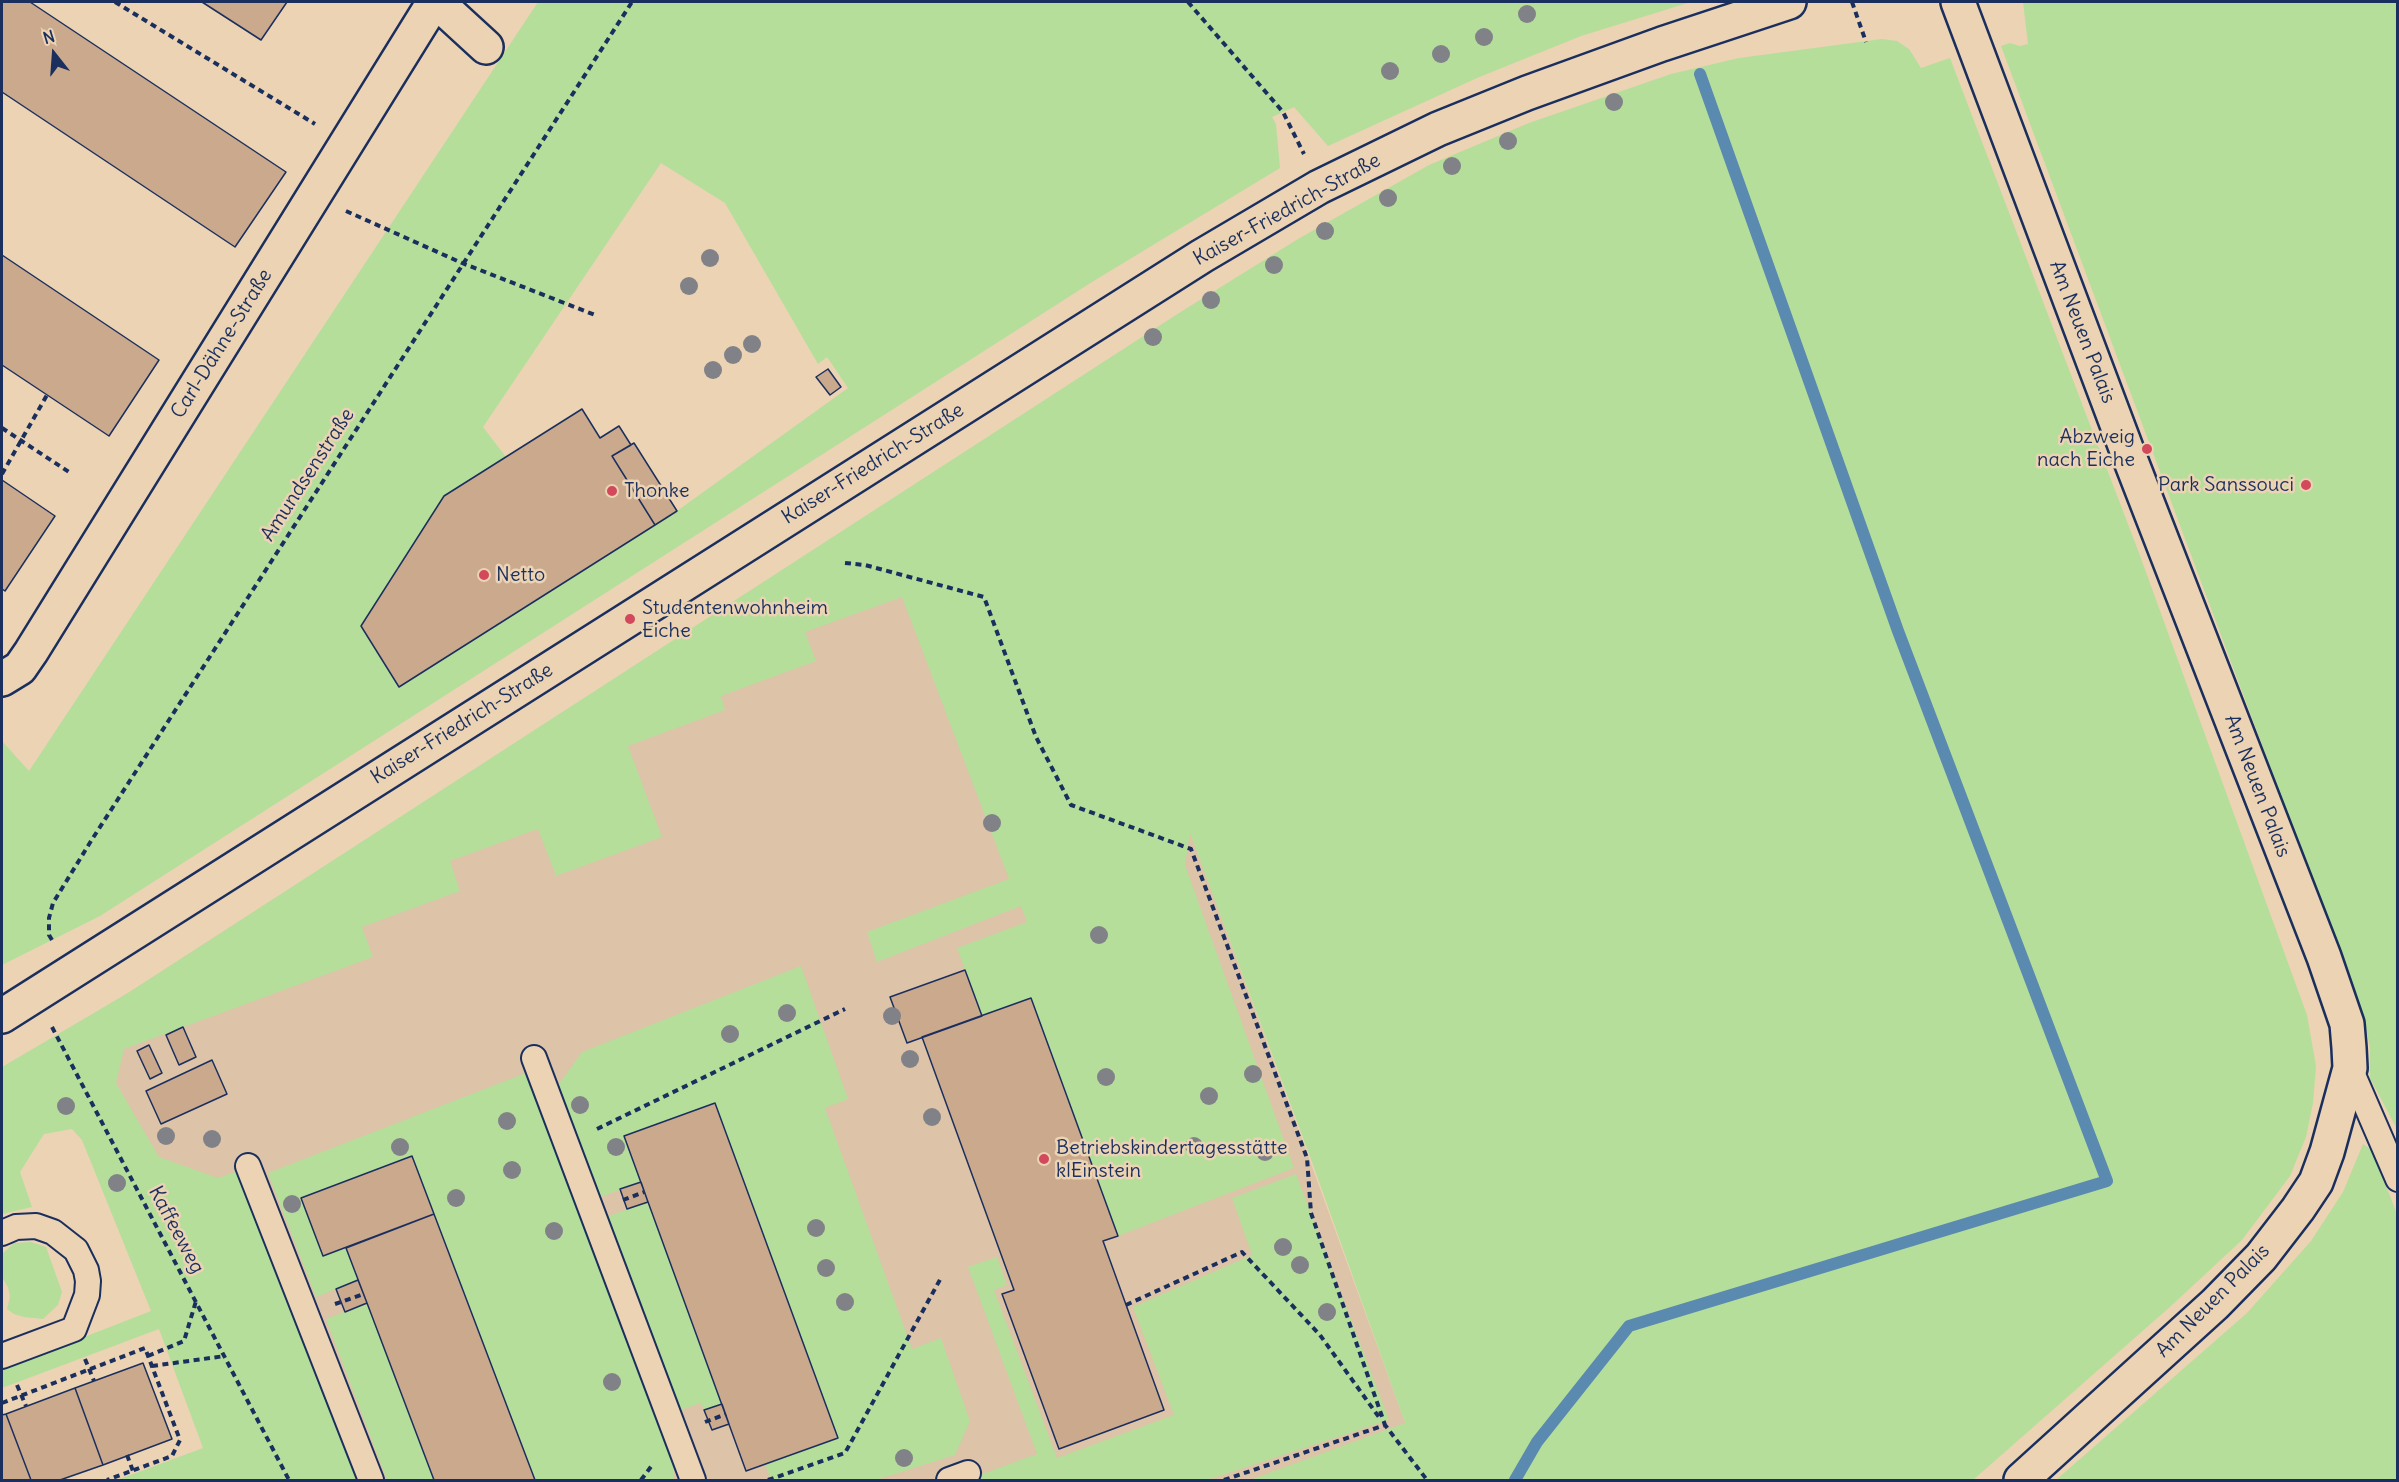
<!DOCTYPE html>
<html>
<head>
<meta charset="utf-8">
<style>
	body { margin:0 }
	#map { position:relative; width:2399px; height:1482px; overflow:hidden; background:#ebd3b3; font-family:Delius,sans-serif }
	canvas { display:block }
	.frame { position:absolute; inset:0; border:3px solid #1b2f5e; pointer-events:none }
	.north { position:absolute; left:24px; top:24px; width:60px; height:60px; -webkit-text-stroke:4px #ebd3b3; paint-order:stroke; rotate:343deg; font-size:16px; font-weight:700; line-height:24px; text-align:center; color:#1b2f5e }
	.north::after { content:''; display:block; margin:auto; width:21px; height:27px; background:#1b2f5e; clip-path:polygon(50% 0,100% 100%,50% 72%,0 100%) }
</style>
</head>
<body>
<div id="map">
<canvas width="2399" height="1482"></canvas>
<div class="frame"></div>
<div class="north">N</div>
</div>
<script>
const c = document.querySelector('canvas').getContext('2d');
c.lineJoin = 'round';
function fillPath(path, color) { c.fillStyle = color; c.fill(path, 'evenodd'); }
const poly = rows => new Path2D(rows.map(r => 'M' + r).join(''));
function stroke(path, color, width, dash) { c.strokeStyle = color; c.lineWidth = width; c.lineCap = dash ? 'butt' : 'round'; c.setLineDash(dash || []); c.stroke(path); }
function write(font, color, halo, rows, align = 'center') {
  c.font = font + ' Delius,sans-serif'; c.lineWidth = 5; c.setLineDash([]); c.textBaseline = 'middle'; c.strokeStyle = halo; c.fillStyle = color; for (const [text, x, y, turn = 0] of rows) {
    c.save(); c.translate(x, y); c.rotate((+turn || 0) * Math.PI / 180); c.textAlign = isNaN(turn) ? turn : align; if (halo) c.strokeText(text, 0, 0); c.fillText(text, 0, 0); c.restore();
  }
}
const built = poly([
	[880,508,1190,831,1426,1480,303,1480,66,1030,128,993]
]);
const green = poly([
	[538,2,1691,2,1581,36,1477,78,1328,146,1294,107,1272,117,1276,124,1280,168,1092,282,100,916,2,965,2,741,29,771],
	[661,163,725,203,818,364,827,357,848,388,677,511,399,686,361,626,444,496,506,457,483,427],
	[2023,2,2397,2,2397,1129,2370,1078,2370,1048,2364,1018,2001,46,2010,43,2020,46,2028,44],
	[1882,39,1897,41,1909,49,1921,68,1950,58,2139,553,2307,1015,2316,1066,2313,1103,2306,1137,2290,1176,2242,1240,2171,1306,1973,1480,1250,1480,1405,1423,1312,1162,1190,833,1185,865,1294,1168,1118,1236,1031,998,982,1016,957,948,1027,922,1021,906,877,962,867,932,1009,879,902,597,805,632,816,661,721,696,725,710,628,746,662,837,556,876,538,829,450,861,460,891,362,927,373,957,124,1049,116,1083,159,1157,218,1178,240,1170,361,1480,117,1480,203,1448,159,1329,2,1388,2,1369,151,1311,82,1140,72,1129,44,1134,20,1172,32,1207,2,1214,2,1067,128,993,1179,313,1298,239,1429,165,1529,123,1671,74,1739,58],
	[801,966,848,1099,825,1108,912,1349,941,1338,970,1421,955,1455,876,1480,771,1480,765,1464,838,1437,715,1103,624,1136,641,1182,598,1198,556,1088,582,1052],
	[526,1073,675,1468,673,1480,535,1480,412,1156,301,1198,323,1256,346,1248,358,1280,316,1297,268,1173],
	[2363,1144,2372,1150,2397,1214,2397,1480,2056,1480,2247,1313,2311,1241,2343,1192],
	[1296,1174,1389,1420,1207,1480,966,1480,1037,1454,968,1267,997,1257,1007,1285,994,1290,1057,1458,1174,1415,1133,1307,1252,1255,1232,1198],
	[648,1202,722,1404,704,1410,701,1403,678,1411,606,1217],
	[31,1242,46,1247,62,1292,58,1305,43,1319,24,1317,14,1314,7,1309,10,1297,8,1287,2,1277,2,1254,14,1243],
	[367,1303,434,1480,387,1480,326,1319]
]);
const stream = poly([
	[1515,1480,1537,1442,1629,1326,2107,1181,1898,631,1700,74]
]);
const building = poly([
	[2,2,30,2,286,172,235,247,2,92,2,2],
	[202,2,287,2,261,40,202,2],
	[2,255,159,360,109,436,2,365,2,255],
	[828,369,841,387,830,395,816,377,828,369],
	[582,409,600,438,619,426,631,445,612,456,655,525,399,687,361,626,444,496,582,409],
	[634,443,677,511,655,525,612,456,634,443],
	[2,480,55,516,5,591,2,589,2,480],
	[965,970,982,1016,907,1043,890,997,965,970],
	[1031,998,1118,1236,1103,1241,1164,1410,1059,1449,1002,1294,1014,1290,922,1037,1031,998],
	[183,1027,196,1057,179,1065,166,1035,183,1027],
	[149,1045,162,1073,150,1079,137,1051,149,1045],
	[212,1060,227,1094,161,1124,146,1091,212,1060],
	[715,1103,838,1438,746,1471,624,1136,715,1103],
	[412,1156,434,1214,323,1256,301,1198,412,1156],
	[641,1182,648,1202,627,1209,620,1189,641,1182],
	[434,1214,535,1480,434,1480,367,1303,346,1248,434,1214],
	[358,1280,367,1303,345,1312,336,1289,358,1280],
	[143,1363,172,1439,103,1465,75,1388,143,1363],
	[75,1388,103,1465,60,1480,31,1480,6,1414,75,1388],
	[722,1404,729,1424,712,1430,704,1410,722,1404],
	[6,1414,31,1480,2,1480,2,1415,6,1414]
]);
const path = poly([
	[115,2,315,124],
	[1188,2,1283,112,1304,154],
	[1852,2,1866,42],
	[346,211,462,263,595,315],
	[2,428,69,472],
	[2,474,47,395],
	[845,563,865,565,984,597,1036,737,1071,805,1191,849,1307,1158,1311,1213,1385,1425],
	[52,940,49,935,49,918,53,903,91,841,632,2],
	[52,1027,289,1480],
	[597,1129,845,1009],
	[623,1200,644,1192],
	[335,1304,364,1294],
	[1126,1305,1242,1252,1320,1335,1381,1420],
	[148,1356,184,1341,196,1301],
	[85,1359,94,1381],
	[152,1366,225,1356],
	[17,1385,26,1406],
	[2,1403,145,1348,180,1440,172,1456,107,1480],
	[705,1422,726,1414],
	[127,1455,133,1471],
	[641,1480,653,1464],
	[768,1480,845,1453,942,1276],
	[1224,1480,1385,1425,1427,1480]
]);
const service = poly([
	[534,1058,693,1480],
	[2350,1068,2398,1179],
	[248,1166,371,1480],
	[2,1233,16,1227,36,1226,53,1232,76,1250,86,1270,88,1281,87,1295,74,1329,2,1356],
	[949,1480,968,1473]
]);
const minor = poly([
	[437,2,486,47],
	[2,679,20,668,31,652,434,2]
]);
const tertiary = poly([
	[1958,2,2129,456,2324,957,2347,1024,2349,1048,2350,1068,2327,1152,2316,1182,2298,1209,2261,1257,2215,1304,2021,1480],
	[2,1016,1202,256,1319,187,1438,129,1527,93,1662,44,1789,2]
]);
const trees = [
	[1527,14],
	[1484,37],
	[1441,54],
	[1390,71],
	[1614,102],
	[1508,141],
	[1452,166],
	[1388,198],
	[1325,231],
	[710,258],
	[1274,265],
	[689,286],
	[1211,300],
	[1153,337],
	[752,344],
	[733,355],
	[713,370],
	[992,823],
	[1099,935],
	[787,1013],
	[892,1016],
	[730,1034],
	[910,1059],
	[1253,1074],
	[1106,1077],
	[1209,1096],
	[580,1105],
	[66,1106],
	[932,1117],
	[507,1121],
	[166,1136],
	[212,1139],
	[1194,1146],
	[400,1147],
	[616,1147],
	[1265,1152],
	[512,1170],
	[117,1183],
	[456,1198],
	[292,1204],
	[816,1228],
	[554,1231],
	[1283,1247],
	[1300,1265],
	[826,1268],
	[845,1302],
	[1327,1312],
	[612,1382],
	[904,1458]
];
const markers = [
	[2147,449,6,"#d1495b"],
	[2306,485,6,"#d1495b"],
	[612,491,6,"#d1495b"],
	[484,575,6,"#d1495b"],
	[630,619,6,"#d1495b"],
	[1044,1159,6,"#d1495b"]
];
const streetNames = [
	["Kaiser-Friedrich-Straße",1287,210,-29],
	["Am Neuen Palais",2082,332,69],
	["Carl-Dähne-Straße",222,344,-58],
	["Kaiser-Friedrich-Straße",873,464,-32],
	["Amundsenstraße",308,475,-57],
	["Kaiser-Friedrich-Straße",462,724,-32],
	["Am Neuen Palais",2257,786,69],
	["Kaffeeweg",176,1230,62],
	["Am Neuen Palais",2213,1301,-45]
];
const poiNames = [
	["Abzweig",2135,437,"right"],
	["nach Eiche",2135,460,"right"],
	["Park Sanssouci",2294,485,"right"],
	["Thonke",624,491],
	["Netto",496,575],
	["Studentenwohnheim",642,608],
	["Eiche",642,631],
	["Betriebskindertagesstätte",1056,1148],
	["klEinstein",1056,1171]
];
fillPath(built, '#ddc3a7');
fillPath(green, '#b6de9b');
stroke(stream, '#5b8ab0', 12);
fillPath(building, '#caa98d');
stroke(building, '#1b2f5e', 1.5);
stroke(service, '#1b2f5e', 28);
stroke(minor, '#1b2f5e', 38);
stroke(tertiary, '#1b2f5e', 38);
stroke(path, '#1b2f5e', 4, [6, 4.5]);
stroke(service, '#ebd3b3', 24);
stroke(minor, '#ebd3b3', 33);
stroke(tertiary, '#ebd3b3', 33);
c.fillStyle = '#818288';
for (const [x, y] of trees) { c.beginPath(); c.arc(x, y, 9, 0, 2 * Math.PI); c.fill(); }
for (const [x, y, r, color] of markers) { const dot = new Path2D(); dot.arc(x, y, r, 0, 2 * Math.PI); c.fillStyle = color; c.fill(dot); stroke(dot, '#ebd3b3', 2); }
write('20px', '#1b2f5e', '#ebd3b3', streetNames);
write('20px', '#1b2f5e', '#ebd3b3', poiNames, 'left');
</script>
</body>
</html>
